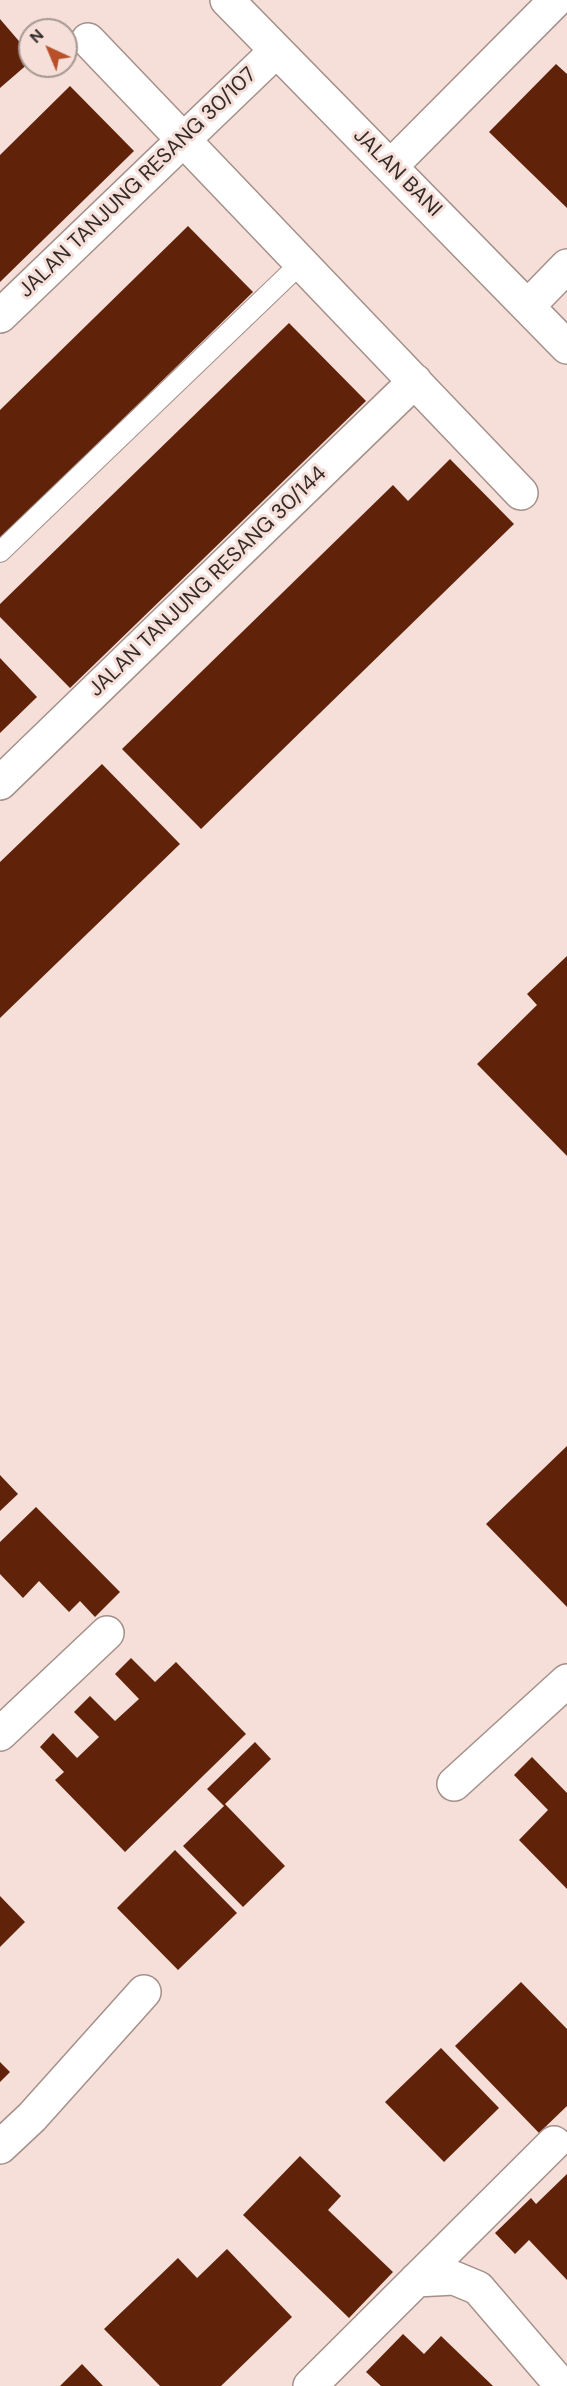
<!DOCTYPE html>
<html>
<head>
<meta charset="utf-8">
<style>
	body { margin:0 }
	#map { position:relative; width:567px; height:2386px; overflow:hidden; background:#f5dfd8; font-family:"DM Sans",sans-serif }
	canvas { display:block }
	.north { position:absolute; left:18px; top:18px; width:60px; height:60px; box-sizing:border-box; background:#f5dfd8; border:2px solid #a79792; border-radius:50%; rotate:316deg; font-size:16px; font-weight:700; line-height:24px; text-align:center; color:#332b28 }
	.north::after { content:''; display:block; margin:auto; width:21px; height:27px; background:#b85029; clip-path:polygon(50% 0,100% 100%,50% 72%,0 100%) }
</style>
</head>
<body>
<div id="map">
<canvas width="567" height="2386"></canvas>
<div class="north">N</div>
</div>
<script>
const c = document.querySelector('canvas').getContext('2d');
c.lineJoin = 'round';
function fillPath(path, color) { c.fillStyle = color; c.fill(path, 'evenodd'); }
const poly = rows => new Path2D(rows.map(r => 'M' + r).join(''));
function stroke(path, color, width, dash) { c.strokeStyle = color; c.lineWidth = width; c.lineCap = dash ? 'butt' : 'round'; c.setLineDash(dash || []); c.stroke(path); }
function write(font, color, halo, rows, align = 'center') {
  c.font = font + ' "DM Sans",sans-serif'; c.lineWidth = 6; c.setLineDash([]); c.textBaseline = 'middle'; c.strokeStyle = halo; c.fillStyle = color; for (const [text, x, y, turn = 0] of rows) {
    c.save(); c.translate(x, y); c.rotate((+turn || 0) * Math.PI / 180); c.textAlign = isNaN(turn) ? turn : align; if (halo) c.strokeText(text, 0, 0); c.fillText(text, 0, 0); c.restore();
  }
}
const building = poly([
	[0,19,30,54,30,62,0,88],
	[556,64,567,74,567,208,489,132],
	[70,86,134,151,0,282,0,155],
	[188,226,253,292,0,539,0,410],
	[289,323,366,401,70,688,0,617,0,604],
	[450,459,514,524,201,829,122,749,393,485,408,501],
	[0,658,37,697,0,733],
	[102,764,180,844,0,1018,0,862],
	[567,956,567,1156,477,1064,537,1005,527,994],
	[567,1446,567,1607,486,1524],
	[0,1475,18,1494,0,1511],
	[36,1507,120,1592,95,1617,80,1601,69,1612,39,1581,23,1598,0,1574,0,1542],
	[131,1658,155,1682,176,1662,246,1734,125,1852,55,1780,64,1772,40,1747,53,1733,77,1758,99,1737,74,1712,90,1696,115,1721,139,1699,115,1674],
	[255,1742,271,1759,225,1804,285,1866,243,1907,183,1846,224,1806,207,1789],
	[532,1757,567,1793,567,1889,519,1840,548,1810,514,1775],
	[175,1850,237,1913,178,1970,117,1908],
	[0,1896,25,1922,0,1947],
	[521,1982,567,2029,567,2106,539,2133,455,2046],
	[441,2048,499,2108,444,2162,385,2102],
	[0,2062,10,2072,0,2082],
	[300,2156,341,2196,328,2210,393,2272,349,2318,243,2215],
	[567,2174,567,2280,529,2240,515,2254,495,2233,531,2198,536,2204],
	[227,2249,292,2317,221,2386,160,2386,104,2329,178,2258,197,2278],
	[403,2334,424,2354,441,2336,493,2386,381,2386,366,2372],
	[82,2364,103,2386,60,2386]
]);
const lane = poly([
	[0,552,301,263]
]);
const street = poly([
	[227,0,567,347],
	[88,40,521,493],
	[391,166,556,0],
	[528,306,567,266],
	[0,316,276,51],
	[0,783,415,381],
	[0,1734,107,1633],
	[454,1784,567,1681],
	[0,2147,32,2117,144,1992],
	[416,2280,454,2278,478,2288,562,2386],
	[310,2386,554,2143]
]);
const streetNames = [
	["JALAN BANI",397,173,45],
	["JALAN TANJUNG RESANG 30/107",138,183,-44],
	["JALAN TANJUNG RESANG 30/144",208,582,-44]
];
fillPath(building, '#60230a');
stroke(lane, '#a49089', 22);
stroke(street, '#a49089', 36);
stroke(lane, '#fff', 20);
stroke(street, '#fff', 33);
write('21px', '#332b28', '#f5dfd8', streetNames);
</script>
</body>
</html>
